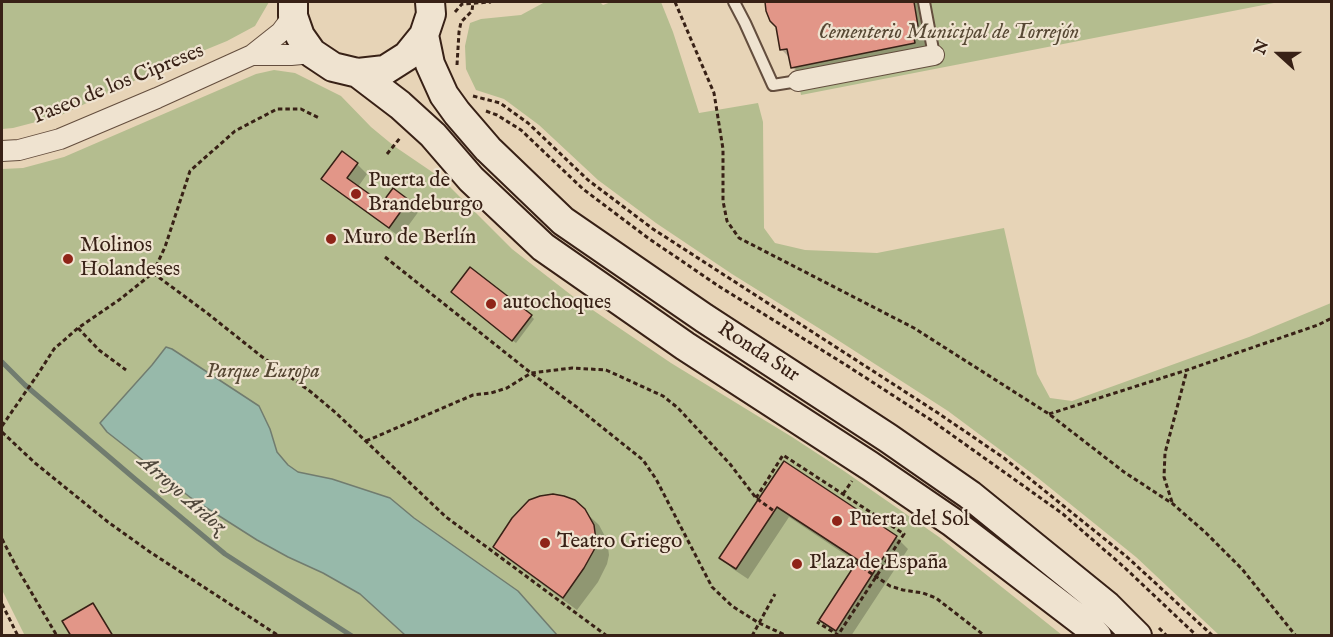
<!DOCTYPE html>
<html>
<head>
<meta charset="utf-8">
<style>
	body { margin:0 }
	#map { position:relative; width:1333px; height:637px; overflow:hidden; background:#e7d4b7; font-family:"IM FELL English",serif }
	canvas { display:block }
	.frame { position:absolute; inset:0; border:3px solid #382116; pointer-events:none }
	.north { position:absolute; left:1249px; top:24px; width:60px; height:60px; -webkit-text-stroke:4px #efe3d0; paint-order:stroke; rotate:291deg; font-size:16px; font-weight:700; line-height:24px; text-align:center; color:#382116 }
	.north::after { content:''; display:block; margin:auto; width:21px; height:27px; background:#382116; clip-path:polygon(50% 0,100% 100%,50% 72%,0 100%) }
</style>
</head>
<body>
<div id="map">
<canvas width="1333" height="637"></canvas>
<div class="frame"></div>
<div class="north">N</div>
</div>
<script>
const c = document.querySelector('canvas').getContext('2d');
c.lineJoin = 'round';
function fillPath(path, color) { c.fillStyle = color; c.fill(path, 'evenodd'); }
const poly = rows => new Path2D(rows.map(r => 'M' + r).join(''));
function stroke(path, color, width, dash) { c.strokeStyle = color; c.lineWidth = width; c.lineCap = dash ? 'butt' : 'round'; c.setLineDash(dash || []); c.stroke(path); }
function write(font, color, halo, rows, align = 'center') {
  c.font = font + ' "IM FELL English",serif'; c.lineWidth = 4.5; c.setLineDash([]); c.textBaseline = 'middle'; c.strokeStyle = halo; c.fillStyle = color; for (const [text, x, y, turn = 0] of rows) {
    c.save(); c.translate(x, y); c.rotate((+turn || 0) * Math.PI / 180); c.textAlign = isNaN(turn) ? turn : align; if (halo) c.strokeText(text, 0, 0); c.fillText(text, 0, 0); c.restore();
  }
}
const green = poly([
	[2,2,269,2,255,26,227,41,166,66,59,116,13,128,2,129],
	[545,2,600,2,603,5,611,2,661,2,673,32,699,113,758,103,763,122,764,228,775,243,805,250,877,253,1004,228,1037,374,1050,398,1072,401,1249,337,1331,303,1331,635,1219,635,1136,557,1038,478,948,411,833,337,732,274,656,223,598,180,539,125,504,99,476,90,466,69,465,46,470,23,481,19,521,15],
	[914,2,1279,2,801,95,795,67,915,43,912,27,918,26],
	[274,70,295,73,341,96,371,127,394,146,441,178,512,249,575,298,671,363,792,437,844,471,939,537,1062,635,25,636,2,590,2,169,23,168,64,157,256,74]
]);
const water = poly([
	[166,347,172,349,259,406,270,429,277,452,288,465,298,472,332,479,390,498,414,518,518,591,557,635,405,635,360,594,323,573,288,557,257,540,191,498,107,432,100,423,152,365,166,347]
]);
const shadow = poly([
	[767,2,924,2,931,39,925,41,928,56,806,81,792,67,791,59,781,49,777,26,767,11],
	[357,164,367,174,358,187,383,205,393,190,408,201,419,211,400,237,334,189,323,179],
	[456,295,531,316,534,319,516,343],
	[784,463,896,537,908,549,851,636,838,636,820,620,858,563,789,517,748,579,733,569,721,557],
	[584,511,599,525,607,540,609,555,607,564,598,582,577,610,509,560,495,546]
]);
const stream = poly([
	[2,362,25,385,135,479,225,554,352,636]
]);
const building = poly([
	[765,2,914,2,918,26,912,27,915,43,791,68,787,49,780,50,776,27,770,21,766,11,765,2],
	[342,151,358,163,347,178,382,203,393,188,409,200,389,228,321,179,342,151],
	[470,267,532,315,512,341,451,292,470,267],
	[784,461,897,536,836,631,819,620,858,560,777,507,736,569,719,558,784,461],
	[553,494,564,496,575,500,585,509,594,525,596,540,594,550,584,568,563,598,493,547,512,518,529,500,540,496,553,494],
	[93,603,113,636,71,636,62,621,93,603]
]);
const path = poly([
	[675,2,714,93,723,149,723,201,727,221,739,238,914,328,1049,414,1124,472,1173,504,1206,533,1242,569,1296,636],
	[455,12,462,4,491,2],
	[457,65,459,32,461,22,472,11,473,2],
	[473,96,500,103,528,123,588,180,653,229,938,413,1004,458,1127,557,1213,636],
	[486,111,497,115,521,130,583,189,648,238,720,287,846,365,931,420,1063,514,1124,567,1197,636],
	[387,154,400,138],
	[385,257,531,373,578,408,643,460,656,479,712,587,732,606,759,623,787,636],
	[153,273,207,313,261,356,311,392,336,413,446,517,607,636],
	[78,328,99,350,126,370],
	[1049,414,1187,370,1318,325,1332,318],
	[2,426,38,374,54,349,78,328,119,300,153,273,165,247,190,171,235,131,277,109,301,109,319,118],
	[2,432,35,463,108,522,150,552,279,636],
	[366,441,473,395,491,393,507,388,531,373,572,368,606,370,663,396,678,408,730,464,756,498,774,511],
	[843,494,852,481],
	[756,498,783,455,904,534,838,635,817,622],
	[1172,502,1164,477,1165,453,1187,370],
	[2,539,17,568,57,636],
	[856,563,890,586,903,590,923,593,936,598,985,636],
	[2,604,18,636],
	[1159,628,1167,636],
	[752,636,775,594]
]);
const service = poly([
	[734,2,745,23,773,85,798,81],
	[924,2,934,55]
]);
const minor = poly([
	[252,55,291,55,312,53],
	[798,81,934,55],
	[2,151,19,150,60,139,157,98,252,55,281,32,293,16]
]);
const secondary = poly([
	[293,2,293,16,300,36,312,53,333,67,358,73,385,70,407,56,424,35,431,14,430,2],
	[424,35,430,64,444,95,457,113,488,149,563,221,704,318,888,438,970,495,1107,606,1137,636],
	[358,73,400,105,433,135,471,179,543,247,685,346,870,466,952,522,1088,626,1097,636]
]);
const markers = [
	[356,194,6,"#8f2418"],
	[331,239,6,"#8f2418"],
	[68,259,6,"#8f2418"],
	[491,304,6,"#8f2418"],
	[837,521,6,"#8f2418"],
	[545,543,6,"#8f2418"],
	[797,564,6,"#8f2418"]
];
const parkNames = [
	["Cementerio Municipal de Torrejón",949,34],
	["Parque Europa",263,373]
];
const streetNames = [
	["Paseo de los Cipreses",119,85,-22],
	["Ronda Sur",758,353,33]
];
const poiNames = [
	["Puerta de",368,182],
	["Brandeburgo",368,206],
	["Muro de Berlín",343,239],
	["Molinos",80,247],
	["Holandeses",80,271],
	["autochoques",503,304],
	["Puerta del Sol",849,521],
	["Teatro Griego",557,543],
	["Plaza de España",809,564]
];
const waterNames = [
	["Arroyo Ardoz",181,495,41]
];
fillPath(green, '#b4bd8f');
fillPath(water, '#97b9aa');
stroke(water, '#717c6f', 1.5);
fillPath(shadow, '#0003');
stroke(stream, '#717c6f', 5);
fillPath(building, '#e29688');
stroke(building, '#382116', 1.5);
stroke(service, '#644e3e', 14);
stroke(minor, '#644e3e', 22);
stroke(secondary, '#382116', 32);
stroke(path, '#382116', 3, [4.5, 3]);
stroke(service, '#efe3d0', 10);
stroke(minor, '#efe3d0', 20);
stroke(secondary, '#efe3d0', 28);
for (const [x, y, r, color] of markers) { const dot = new Path2D(); dot.arc(x, y, r, 0, 2 * Math.PI); c.fillStyle = color; c.fill(dot); stroke(dot, '#efe3d0', 2); }
write('italic 21px', '#574834', '#efe3d0', parkNames);
write('21px', '#382116', '#efe3d0', streetNames);
write('21px', '#382116', '#efe3d0', poiNames, 'left');
write('italic 22px', '#50473b', '#efe3d0', waterNames);
</script>
</body>
</html>
